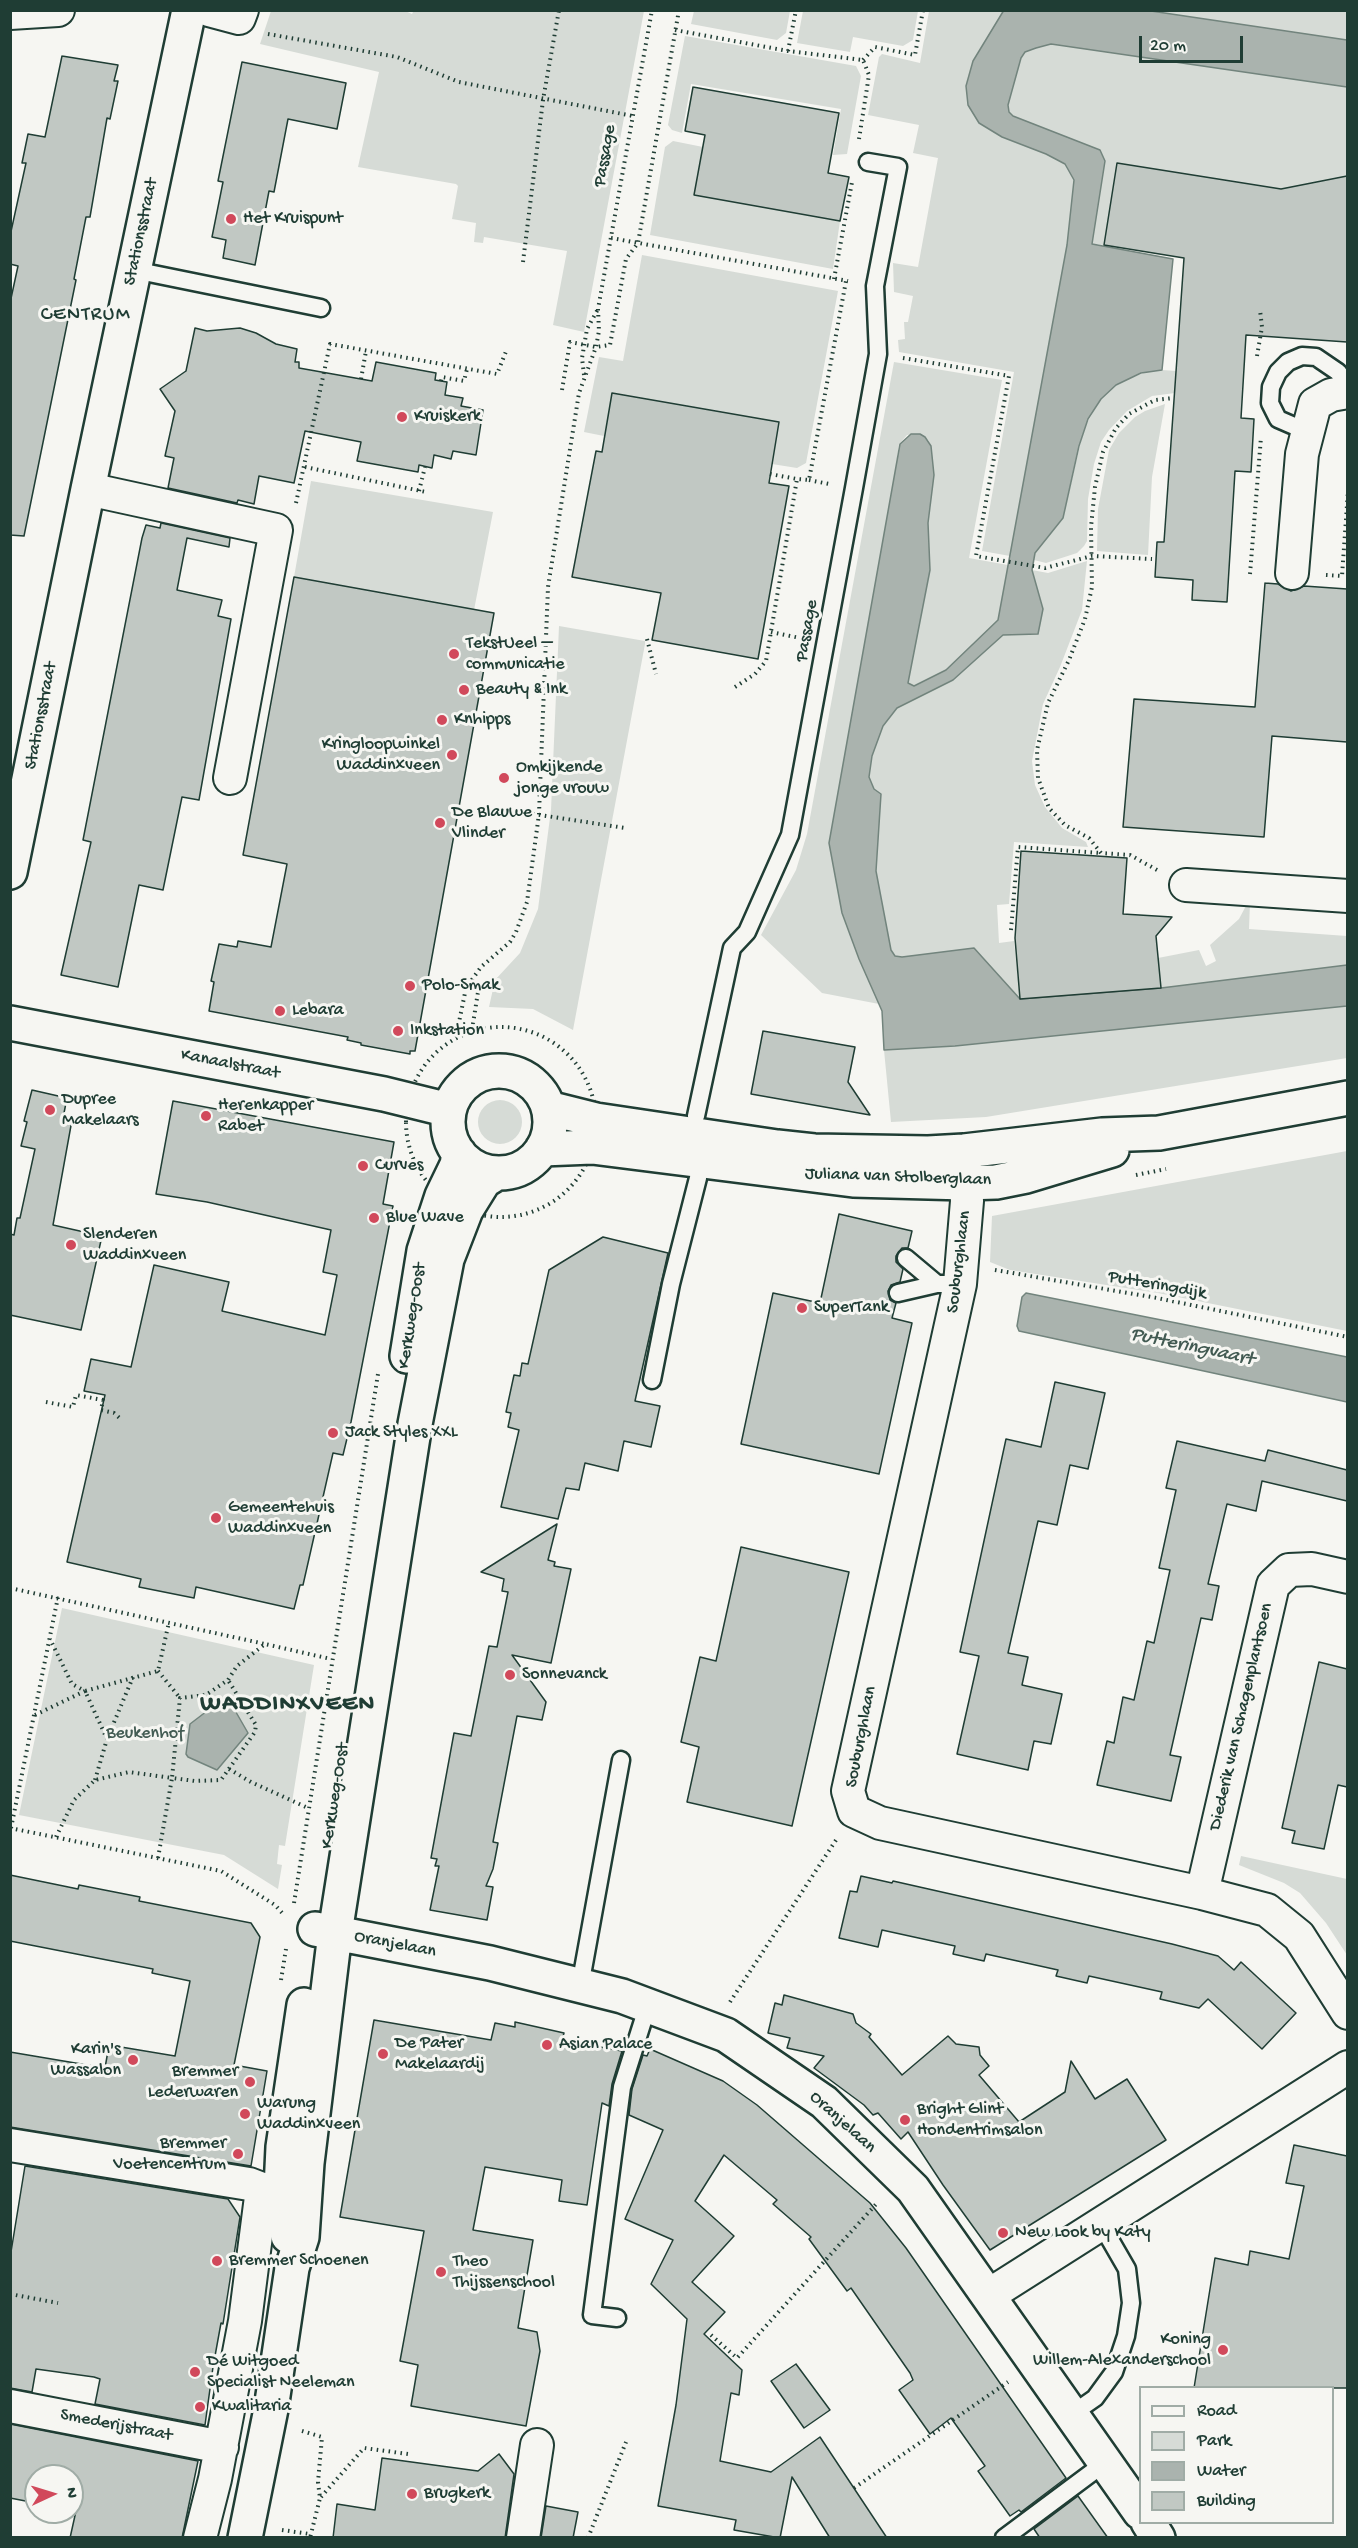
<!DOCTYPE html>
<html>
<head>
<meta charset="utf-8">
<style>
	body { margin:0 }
	#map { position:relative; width:1358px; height:2548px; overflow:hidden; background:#f6f6f2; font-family:"Gochi Hand",sans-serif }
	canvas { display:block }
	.frame { position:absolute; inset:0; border:12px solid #1f3d34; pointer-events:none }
	.legend { position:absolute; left:1139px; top:2386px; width:195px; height:138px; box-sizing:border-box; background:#f6f6f2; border:2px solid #a0aca6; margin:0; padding:8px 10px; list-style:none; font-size:18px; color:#1f3d34 }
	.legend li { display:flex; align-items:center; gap:12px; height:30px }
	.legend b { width:30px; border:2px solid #a0aca6 }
	.north { position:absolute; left:24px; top:2464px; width:60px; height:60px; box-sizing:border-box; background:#f6f6f2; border:2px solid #a0aca6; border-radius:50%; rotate:86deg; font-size:16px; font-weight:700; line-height:24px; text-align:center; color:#1f3d34 }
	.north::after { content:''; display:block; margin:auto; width:21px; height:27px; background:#d1495b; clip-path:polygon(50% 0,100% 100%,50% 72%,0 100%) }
	.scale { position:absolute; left:1139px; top:36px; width:104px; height:27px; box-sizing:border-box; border:3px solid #1f3d34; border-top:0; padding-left:8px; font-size:18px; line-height:21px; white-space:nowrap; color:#1f3d34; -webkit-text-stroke:4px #f6f6f2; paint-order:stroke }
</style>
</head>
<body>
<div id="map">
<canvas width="1358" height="2548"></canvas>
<div class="frame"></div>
<ul class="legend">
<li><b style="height:8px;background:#f6f6f2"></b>Road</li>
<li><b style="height:16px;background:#d6dbd6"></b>Park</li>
<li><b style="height:16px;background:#aab3ae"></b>Water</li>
<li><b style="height:16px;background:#c1c8c3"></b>Building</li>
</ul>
<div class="north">N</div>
<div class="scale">20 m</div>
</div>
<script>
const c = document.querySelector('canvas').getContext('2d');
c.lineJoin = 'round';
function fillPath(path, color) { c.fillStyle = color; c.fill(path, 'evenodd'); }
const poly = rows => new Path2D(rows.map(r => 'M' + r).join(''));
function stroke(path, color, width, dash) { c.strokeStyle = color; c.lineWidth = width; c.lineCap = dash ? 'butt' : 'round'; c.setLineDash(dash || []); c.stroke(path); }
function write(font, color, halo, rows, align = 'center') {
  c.font = font + ' "Gochi Hand",sans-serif'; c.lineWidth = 6; c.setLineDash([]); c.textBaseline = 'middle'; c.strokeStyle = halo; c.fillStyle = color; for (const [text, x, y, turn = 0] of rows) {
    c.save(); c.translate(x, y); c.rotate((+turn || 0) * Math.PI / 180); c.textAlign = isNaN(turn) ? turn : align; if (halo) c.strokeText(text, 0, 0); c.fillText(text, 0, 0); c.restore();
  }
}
const green = poly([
	[403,10,412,14,414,10,644,11,584,332,553,325,567,251,484,237,483,243,474,242,476,223,452,219,458,186,456,184,358,167,379,72,260,44,271,11],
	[694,11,694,10,790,11,786,33,777,40,691,24],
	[803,11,803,10,918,11,913,40,903,46,853,37,850,52,797,43],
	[929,11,1004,11,973,61,966,85,1046,154,1065,164,1074,180,1067,245,1010,556,982,551,1014,372,899,352,898,340,905,339,904,322,908,322,913,296,894,292,893,263,918,267,938,158,913,153,919,125,868,115,879,57,882,54,920,63],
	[1151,11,1347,11,1347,40],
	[685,36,856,66,861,76,847,154,833,155,841,109,691,84,682,133,672,130,668,125],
	[1051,44,1347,87,1347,176,1281,189,1117,163,1104,245,1092,244,1104,161,1100,150,1012,116,1009,112,1008,105,1021,58,1025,52,1036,48],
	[673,141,703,147,695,195,840,221,833,269,650,235,665,147],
	[642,255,838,291,806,463,797,468,772,464,779,422,613,393,604,436,584,432,599,357,623,361],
	[894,362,1002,380,969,558,1008,565,998,620,946,670,913,686,908,683,930,570,928,523,931,502,931,446,928,440,920,434,907,435,899,444,894,480,842,913,879,1004,822,993,761,935,796,870,807,834],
	[1162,370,1176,371,1175,393,1152,396,1127,411,1109,430,1101,442,1094,464,1088,499,1087,541,1084,546,1077,553,1046,563,1034,560,1035,552,1063,518,1084,428,1101,399,1116,385,1128,379,1149,371],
	[1165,404,1152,477,1148,555,1097,551,1098,509,1109,450,1119,433,1135,417,1145,411],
	[311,481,493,512,474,610,294,577],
	[1087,561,1082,610,1060,667,1043,704,1032,761,1035,785,1045,807,1062,828,1086,842,1088,847,1014,842,1009,904,997,905,999,943,1014,941,1020,999,974,948,902,957,895,956,891,950,876,871,881,794,874,789,869,777,872,756,883,726,897,708,953,680,1003,635,1043,608,1032,570,1048,573],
	[559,626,645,641,645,644,573,1030,533,1009,489,1007,495,980,520,953,538,909,551,810],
	[1248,902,1250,902,1249,929,1347,936,1347,965,1161,988,1158,958,1199,950,1206,966,1216,961,1210,945,1239,919],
	[1347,1006,1347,1058,986,1117,891,1122,884,1050,955,1046],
	'478 1122a22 22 0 1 1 44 0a22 22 0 1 1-44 0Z',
	[1347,1151,1347,1331,1158,1293,1010,1270,990,1262,992,1216],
	[62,1608,314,1665,285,1846,279,1845,277,1864,282,1865,278,1889,224,1855,19,1815],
	[1241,1856,1347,1879,1347,1955,1326,1923,1300,1893,1284,1883,1239,1865]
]);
const water = poly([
	[1004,10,1151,11,1347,40,1347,87,1051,44,1036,48,1025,52,1021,58,1008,105,1009,112,1013,116,1100,150,1105,161,1092,244,1173,259,1162,370,1141,373,1116,385,1101,399,1088,419,1079,446,1063,518,1035,553,1032,570,1043,609,1038,634,1003,635,953,680,897,708,883,726,872,756,869,777,874,789,881,794,876,871,891,950,895,956,902,957,974,948,1020,999,1161,988,1347,965,1347,1006,955,1046,884,1050,882,1011,859,959,842,913,829,843,900,444,911,434,920,434,925,437,931,446,934,475,928,523,930,570,908,683,914,686,946,670,998,620,1067,245,1074,180,1065,164,1046,154,1002,137,979,123,968,105,966,86,973,61,1004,10],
	[1026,1293,1347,1357,1347,1402,1019,1331,1017,1326,1022,1297,1026,1293],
	[224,1698,229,1700,248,1733,217,1770,188,1757,186,1754,190,1724,224,1698]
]);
const building = poly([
	[62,56,118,65,114,81,118,81,110,119,107,118,90,217,86,217,74,279,76,280,24,536,10,535,10,303,18,266,10,264,10,236,26,163,22,163,28,134,45,137,62,56],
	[242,62,346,83,337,129,288,119,274,192,269,191,255,265,223,258,226,240,212,237,223,182,218,181,242,62],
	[693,87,839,113,828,173,849,177,840,221,694,195,705,135,685,131,693,87],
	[1117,163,1281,189,1347,176,1347,342,1246,335,1241,418,1254,419,1251,472,1235,471,1227,602,1192,600,1193,580,1155,577,1157,542,1164,542,1184,258,1104,245,1117,163],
	[195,328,207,331,240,328,256,333,276,344,297,349,295,362,299,362,299,368,372,381,376,362,436,373,435,380,447,382,445,395,463,398,461,406,483,410,476,455,453,451,451,459,434,455,432,468,419,465,418,472,357,461,361,442,305,431,294,483,259,476,254,504,238,500,237,503,168,488,174,458,165,456,175,411,160,389,186,371,195,328],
	[612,393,779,422,769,483,789,486,758,659,652,640,661,593,572,577,596,451,602,452,612,393],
	[161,523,230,538,229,547,187,538,177,590,222,600,218,616,231,619,199,800,182,797,163,890,139,885,118,987,61,975,91,842,83,840,142,538,146,525,160,528,161,523],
	[294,577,494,613,415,1051,410,1051,410,1054,361,1045,361,1043,347,1040,348,1037,209,1011,214,982,211,981,219,944,237,947,238,941,271,947,287,864,243,855,294,577],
	[1265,583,1278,584,1291,591,1304,586,1347,589,1347,742,1272,736,1264,837,1123,827,1134,699,1255,707,1265,583],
	[1021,851,1127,858,1123,914,1172,917,1156,936,1161,988,1020,999,1015,938,1021,851],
	[763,1031,855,1047,848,1082,870,1115,751,1094,763,1031],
	[32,1090,67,1098,63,1118,72,1120,53,1225,102,1236,81,1330,10,1315,10,1234,14,1235,17,1218,20,1218,35,1149,21,1146,27,1122,24,1121,32,1090],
	[173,1101,394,1142,383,1204,393,1206,351,1422,343,1455,333,1453,303,1585,300,1585,294,1609,196,1587,194,1598,139,1587,141,1579,67,1562,105,1395,84,1391,91,1359,131,1367,154,1265,229,1282,222,1311,325,1335,337,1275,323,1272,331,1230,207,1202,156,1194,173,1101],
	[839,1214,912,1231,908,1248,902,1248,896,1256,896,1262,903,1269,900,1282,891,1285,888,1291,890,1300,896,1303,892,1318,912,1323,879,1474,741,1444,773,1293,820,1303,839,1214],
	[603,1237,668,1253,635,1401,660,1406,651,1447,624,1441,618,1471,585,1463,579,1490,566,1488,558,1519,501,1507,519,1430,508,1427,511,1413,506,1412,514,1375,520,1376,522,1363,528,1364,549,1270,603,1237],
	[1055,1382,1105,1393,1088,1469,1070,1465,1057,1525,1038,1521,1008,1653,1028,1657,1022,1685,1062,1694,1051,1744,1034,1741,1028,1770,957,1754,979,1656,960,1652,1006,1439,1041,1447,1055,1382],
	[1177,1441,1265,1461,1268,1450,1347,1470,1347,1501,1262,1481,1256,1511,1227,1504,1208,1584,1219,1586,1212,1620,1201,1618,1170,1755,1181,1757,1171,1801,1097,1785,1107,1741,1114,1743,1123,1697,1134,1700,1147,1641,1154,1643,1170,1570,1159,1568,1176,1490,1166,1488,1177,1441],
	[557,1524,548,1560,555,1562,554,1566,571,1569,551,1663,512,1655,546,1702,542,1720,517,1716,493,1842,498,1843,493,1869,486,1886,493,1887,487,1920,430,1910,439,1866,435,1866,437,1859,431,1858,454,1733,471,1736,489,1646,497,1647,508,1592,502,1591,504,1579,481,1572,557,1524],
	[741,1547,849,1572,792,1826,687,1802,699,1747,681,1742,700,1657,716,1661,741,1547],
	[1319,1662,1347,1669,1347,1787,1338,1785,1324,1849,1292,1843,1295,1831,1282,1828,1319,1662],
	[10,1875,78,1889,79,1885,140,1897,139,1901,251,1923,260,1937,234,2065,267,2071,251,2166,10,2127,10,2052,105,2068,109,2045,175,2056,190,1981,152,1973,153,1969,10,1941,10,1875],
	[861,1876,892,1883,893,1881,1172,1944,1218,1956,1234,1970,1241,1962,1296,2013,1262,2049,1208,1999,1199,2008,1160,1999,1162,1992,1089,1976,1087,1983,1056,1976,1058,1970,986,1954,984,1961,953,1954,955,1946,882,1930,878,1947,839,1938,850,1891,857,1892,861,1876],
	[784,1995,853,2014,856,2023,871,2034,869,2037,902,2075,948,2036,956,2044,979,2047,980,2055,989,2066,979,2075,1019,2122,1065,2092,1071,2061,1095,2099,1127,2079,1166,2140,990,2250,943,2185,908,2132,901,2139,878,2113,873,2115,864,2105,814,2068,824,2056,787,2048,790,2038,768,2033,775,2003,782,2005,784,1995],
	[374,2020,491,2040,495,2023,515,2027,515,2022,564,2033,562,2040,622,2051,612,2084,609,2106,602,2103,587,2205,559,2201,562,2180,485,2167,473,2230,533,2240,518,2328,537,2332,540,2351,526,2426,411,2406,418,2365,400,2361,424,2231,340,2217,374,2020],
	[650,2049,723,2081,757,2105,870,2203,906,2248,1066,2478,1021,2512,1019,2510,1010,2516,978,2471,985,2466,951,2418,930,2434,899,2390,913,2380,910,2373,851,2288,847,2291,809,2239,811,2237,773,2204,777,2200,724,2155,695,2201,734,2236,692,2282,725,2312,704,2334,742,2370,739,2395,731,2393,720,2461,771,2472,820,2437,887,2538,830,2538,792,2477,780,2538,734,2530,736,2520,658,2506,676,2405,687,2319,651,2284,673,2240,625,2219,663,2130,629,2115,632,2089,643,2055,647,2056,650,2049],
	[1294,2145,1347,2156,1347,2388,1194,2388,1215,2258,1248,2265,1250,2251,1289,2259,1304,2186,1286,2183,1294,2145],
	[25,2166,228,2199,240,2217,223,2324,221,2323,213,2367,205,2425,95,2404,100,2379,94,2377,36,2369,32,2392,10,2388,10,2258,25,2166],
	[796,2364,830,2410,804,2428,771,2381,796,2364],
	[10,2424,198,2461,182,2538,70,2538,76,2511,72,2510,72,2476,36,2476,36,2503,10,2498,10,2424],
	[499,2454,514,2474,505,2538,333,2538,337,2504,375,2510,382,2458,478,2471,499,2454],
	[1078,2496,1108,2538,1040,2538,1034,2529,1078,2496],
	[546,2506,578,2512,573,2538,541,2538,546,2506]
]);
const path = poly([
	[675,30,788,51,863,60,869,75,859,139],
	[268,34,397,57,459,82,633,116],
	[788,51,796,10],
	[863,60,875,47,915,55,923,10],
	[611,238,848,281],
	[523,262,543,100,559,10],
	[834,279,852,182],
	[1257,356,1262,327,1260,310],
	[903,358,1009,376,976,556,1045,568,1092,556,1152,559],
	[584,375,582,358,587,329,598,309],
	[361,379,366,351],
	[441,381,442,377,464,381,467,369],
	[562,390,570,342,596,347,610,345,626,259,638,243,679,10],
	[305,467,426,492],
	[770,474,797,479],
	[809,480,829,484],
	[419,491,425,467],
	[296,503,330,344,497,374,507,349],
	[1250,574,1261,437],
	[1326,575,1342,576,1348,491],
	[771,632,800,638],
	[647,639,656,674],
	[735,687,755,674,766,661,797,479,809,480,846,281],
	[527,813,625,828],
	[1157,870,1130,855,1101,853,1089,838,1065,825,1049,808,1038,778,1037,750,1048,703,1069,660,1085,619,1092,587,1091,527,1095,487,1103,452,1116,428,1129,414,1155,400,1174,398],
	[1011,930,1018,847,1100,853],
	'406 1122a95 95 0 1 1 190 0a95 95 0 1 1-190 0Z',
	[472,1030,478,992,476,978],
	[456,1037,466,988,481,967,510,942,516,932,527,902,539,814,548,587,579,393,596,347,599,331,598,309,652,10],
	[1136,1175,1166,1169],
	[995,1270,1157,1298,1348,1337],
	[46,1402,73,1407,76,1395,103,1400,101,1410,114,1413,122,1420],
	[10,1588,265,1644],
	[158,1671,180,1698],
	[35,1715,85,1691,72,1684,50,1639],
	[107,1739,133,1677],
	[229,1769,251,1782,308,1808],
	[95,1780,107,1739,85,1691,158,1671,169,1622],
	[10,1828,221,1871,275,1905,285,1916],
	[11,1828,58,1597],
	[56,1837,74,1800,95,1780,129,1772,172,1778,180,1698,206,1695,228,1680,237,1666,265,1644,331,1659],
	[158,1858,172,1778,195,1781,221,1780,255,1732,256,1725,228,1680],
	[294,1903,378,1374],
	[281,1980,286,1949],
	[730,2002,836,1840],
	[10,2294,58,2303],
	[711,2335,737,2358,878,2202],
	[302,2431,322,2437,318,2482,320,2498,310,2538],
	[854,2488,1008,2382],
	[321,2497,364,2448,408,2454],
	[282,2530,310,2534],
	[588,2538,626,2442]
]);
const lane = poly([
	[134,270,321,308],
	[1308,432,1278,419,1270,403,1271,387,1278,372,1288,362,1302,356,1316,357,1338,372,1348,386],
	[696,1116,732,948,747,932,790,835,854,488,878,354,875,286,898,167,868,162],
	[906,1258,937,1284],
	[898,1293,937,1284,960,1284],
	[652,1380,671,1284,698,1178],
	[580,1986,621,1760],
	[617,2318,592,2315,622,2087,648,2005],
	[1072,2414,1095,2398,1114,2372,1126,2336,1131,2303,1127,2269,1101,2224],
	[1004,2538,1106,2462]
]);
const street = poly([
	[209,10,239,18,242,10],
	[10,13,58,10],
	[88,489,276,530,230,778],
	[1292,573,1302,454,1315,404,1331,395,1348,392],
	[1186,885,1348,896],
	[964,1156,967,1201,960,1284,848,1791,854,1811,880,1823,1202,1893,1267,1910,1299,1936,1348,2013],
	[1202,1893,1273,1585,1289,1570,1312,1569,1348,1577],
	[10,2145,249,2184,262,2189,281,2189],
	[989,2295,1348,2067],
	[10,2406,222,2447],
	[200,2538,215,2479,245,2321,262,2189],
	[523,2538,537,2445]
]);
const secondary = poly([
	[10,872,88,489,189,10],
	[10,1023,384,1094,449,1110],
	'448 1122a51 51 0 1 1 102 0a51 51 0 1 1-102 0Z',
	[548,1108,596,1120,777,1147,814,1151,928,1153,964,1151,1102,1135,1159,1133,1348,1098],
	[542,1149,592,1147,853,1180,966,1183,996,1182,1026,1176,1112,1150],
	[407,1356,424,1251,442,1196,457,1165,459,1153],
	[315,1929,490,1963,622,1996,726,2035,824,2102,913,2189,1140,2512],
	[288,2236,281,2189,283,2147,304,2005],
	[1148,2522,1158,2538],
	[245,2538,271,2409,292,2268,302,2237,307,2163,335,1933,415,1424,447,1259,466,1210,484,1181,497,1173]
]);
const markers = [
	[231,219,6,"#d1495b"],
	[402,417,6,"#d1495b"],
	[454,654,6,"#d1495b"],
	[464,690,6,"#d1495b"],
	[442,720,6,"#d1495b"],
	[452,755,6,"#d1495b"],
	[504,778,6,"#d1495b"],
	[440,823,6,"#d1495b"],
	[410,986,6,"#d1495b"],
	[280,1011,6,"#d1495b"],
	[398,1031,6,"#d1495b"],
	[50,1110,6,"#d1495b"],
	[206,1116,6,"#d1495b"],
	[363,1166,6,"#d1495b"],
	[374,1218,6,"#d1495b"],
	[71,1245,6,"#d1495b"],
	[802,1308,6,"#d1495b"],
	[333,1433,6,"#d1495b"],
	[216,1518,6,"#d1495b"],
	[510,1675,6,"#d1495b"],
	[547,2045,6,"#d1495b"],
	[383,2054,6,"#d1495b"],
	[133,2060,6,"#d1495b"],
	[250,2082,6,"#d1495b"],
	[245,2114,6,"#d1495b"],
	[905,2120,6,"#d1495b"],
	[238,2154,6,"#d1495b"],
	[1003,2233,6,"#d1495b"],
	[217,2261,6,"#d1495b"],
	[441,2272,6,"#d1495b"],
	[1223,2350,6,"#d1495b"],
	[195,2372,6,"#d1495b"],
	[200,2407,6,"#d1495b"],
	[412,2494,6,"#d1495b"]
];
const streetNames = [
	["Passage",606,156,-80],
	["Stationsstraat",142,232,-78],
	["Passage",808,631,-80],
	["Stationsstraat",42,716,-79],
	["Kanaalstraat",230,1065,11],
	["Juliana van Stolberglaan",898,1178,2],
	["Souburghlaan",960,1262,-83],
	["Putteringdijk",1157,1286,10],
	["Kerkweg-Oost",413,1316,-81],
	["Diederik van Schagenplantsoen",1242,1717,-77],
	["Souburghlaan",862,1737,-79],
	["Kerkweg-Oost",336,1796,-81],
	["Oranjelaan",395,1945,11],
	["Oranjelaan",842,2123,42],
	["Smederijstraat",116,2426,11]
];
const poiNames = [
	["Het Kruispunt",243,219],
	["Kruiskerk",414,417],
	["TekstUeel –",466,644],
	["communicatie",466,665],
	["Beauty & Ink",476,690],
	["Knhipps",454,720],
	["Kringloopwinkel",440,745,"right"],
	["Waddinxveen",440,766,"right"],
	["Omkijkende",516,768],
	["jonge vrouw",516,789],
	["De Blauwe",452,813],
	["Vlinder",452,834],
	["Polo-Smak",422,986],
	["Lebara",292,1011],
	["Inkstation",410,1031],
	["Dupree",62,1100],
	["Makelaars",62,1121],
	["Herenkapper",218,1106],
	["Rabet",218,1127],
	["Curves",375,1166],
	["Blue Wave",386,1218],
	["Slenderen",83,1235],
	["Waddinxveen",83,1256],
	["SuperTank",814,1308],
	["Jack Styles XXL",345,1433],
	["Gemeentehuis",228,1508],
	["Waddinxveen",228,1529],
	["Sonnevanck",522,1675],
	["De Pater",395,2044],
	["Makelaardij",395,2065],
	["Asian Palace",559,2045],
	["Karin's",121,2050,"right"],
	["Wassalon",121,2071,"right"],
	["Bremmer",238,2072,"right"],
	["Lederwaren",238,2093,"right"],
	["Warung",257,2104],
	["Waddinxveen",257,2125],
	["Bright Glint",917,2110],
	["Hondentrimsalon",917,2131],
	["Bremmer",226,2144,"right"],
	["Voetencentrum",226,2165,"right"],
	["New Look by Katy",1015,2233],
	["Bremmer Schoenen",229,2261],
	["Theo",453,2262],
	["Thijssenschool",453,2283],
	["Koning",1211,2340,"right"],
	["Willem-Alexanderschool",1211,2361,"right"],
	["Dé Witgoed",207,2362],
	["Specialist Neeleman",207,2383],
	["Kwalitaria",212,2407],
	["Brugkerk",424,2494]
];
const parkNames = [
	["Beukenhof",145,1734]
];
const neighbourhoodNames = [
	["CENTRUM",86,316]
];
const waterNames = [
	["Putteringvaart",1192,1348,12]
];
const districtNames = [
	["WADDINXVEEN",288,1705]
];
fillPath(green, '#d6dbd6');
fillPath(water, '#aab3ae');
stroke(water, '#72847d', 1.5);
fillPath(building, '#c1c8c3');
stroke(building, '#1f3d34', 1.5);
stroke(lane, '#1f3d34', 21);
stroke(street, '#1f3d34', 36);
stroke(secondary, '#1f3d34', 38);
stroke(path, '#1f3d34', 4, [1.5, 4.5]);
stroke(lane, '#f6f6f2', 16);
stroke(street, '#f6f6f2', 32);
stroke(secondary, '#f6f6f2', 33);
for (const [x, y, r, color] of markers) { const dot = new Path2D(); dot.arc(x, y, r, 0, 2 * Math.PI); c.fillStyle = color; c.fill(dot); stroke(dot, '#f6f6f2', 2); }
write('18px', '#1f3d34', '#f6f6f2', streetNames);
write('18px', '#1f3d34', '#f6f6f2', poiNames, 'left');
write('18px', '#445d54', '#f6f6f2', parkNames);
c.letterSpacing = '1.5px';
write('20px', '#1f3d34', '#f6f6f2', neighbourhoodNames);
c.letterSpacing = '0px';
write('italic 20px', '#425a52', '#f6f6f2', waterNames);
c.letterSpacing = '1.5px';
write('bold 24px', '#1f3d34', '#f6f6f2', districtNames);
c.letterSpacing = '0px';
</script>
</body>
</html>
